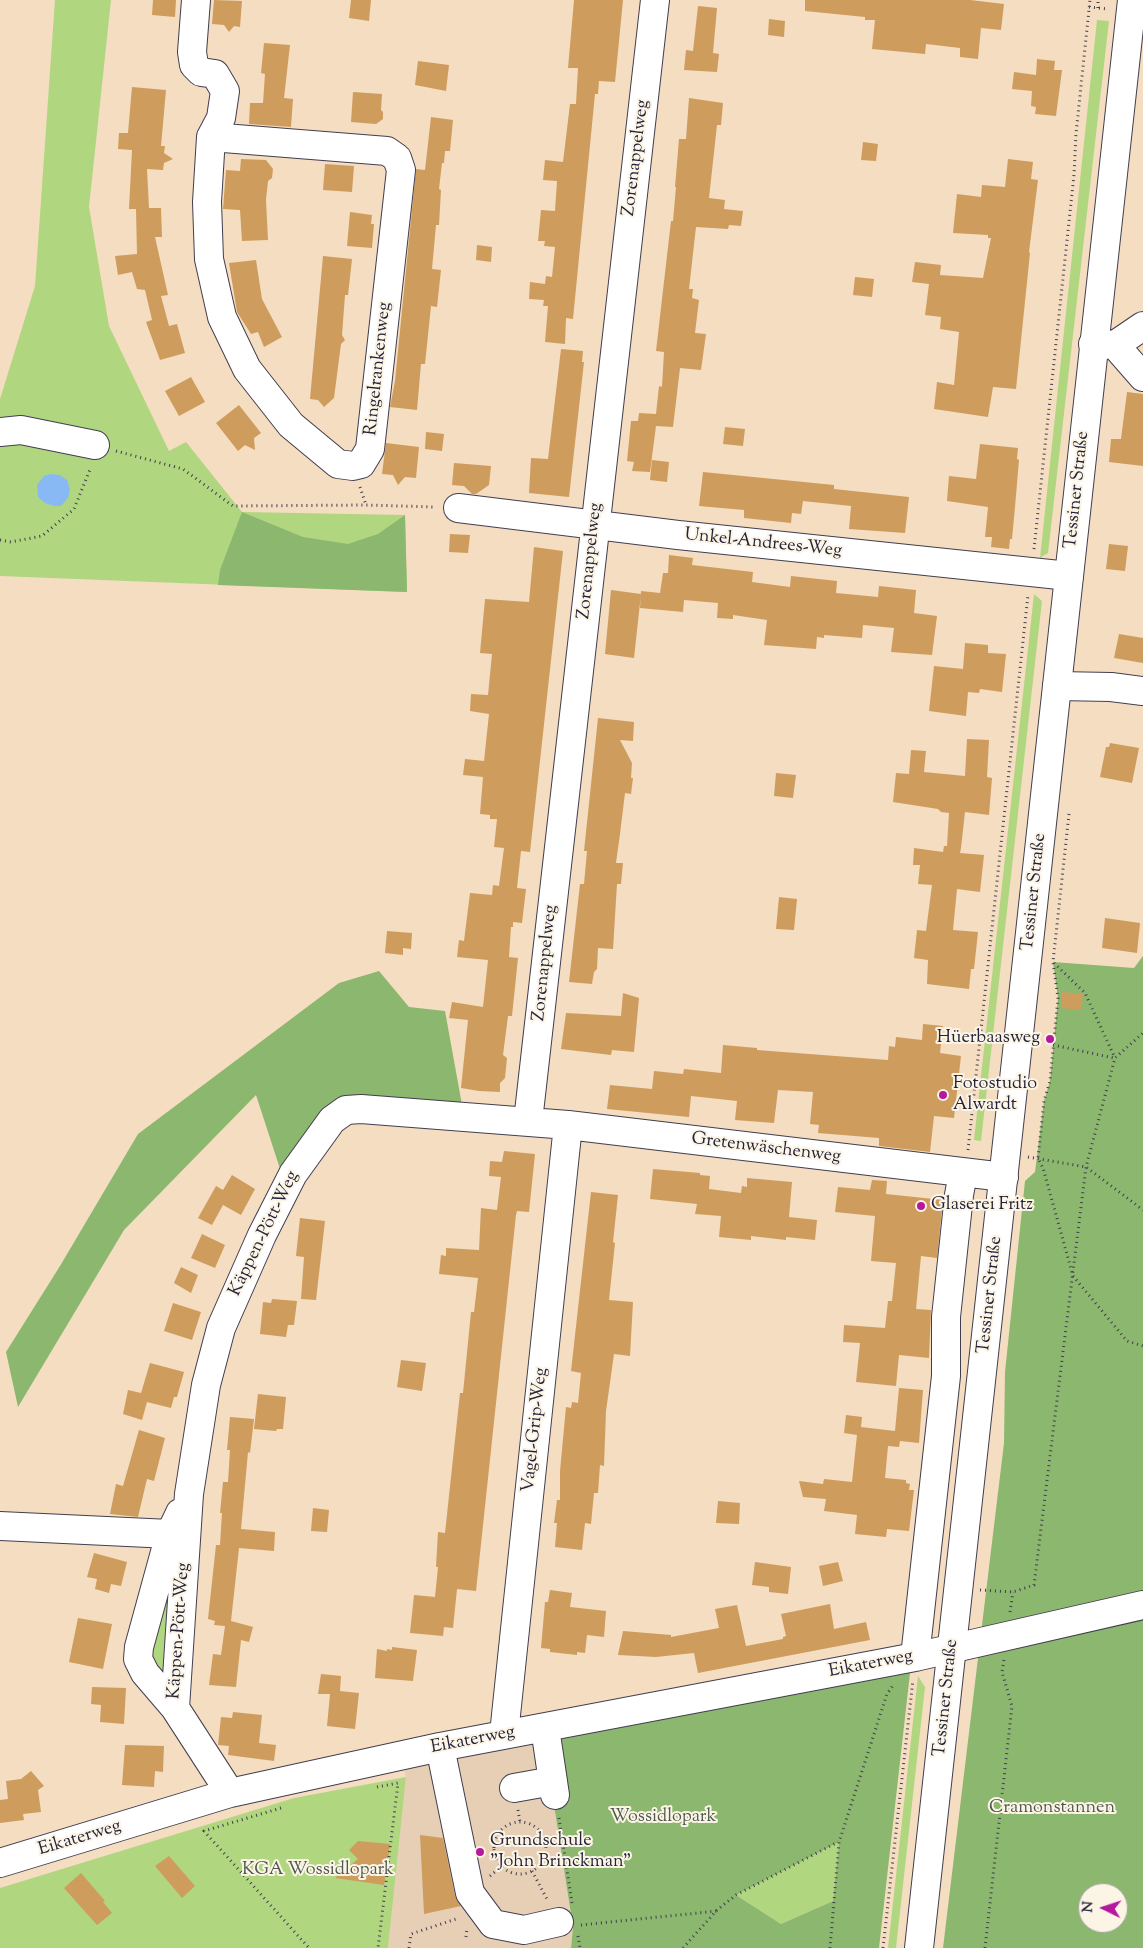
<!DOCTYPE html>
<html>
<head>
<meta charset="utf-8">
<style>
	body { margin:0 }
	#map { position:relative; width:1143px; height:1948px; overflow:hidden; background:#f5ddc1; font-family:"Sorts Mill Goudy",serif }
	canvas { display:block }
	.north { position:absolute; left:1078px; top:1883px; width:50px; height:50px; box-sizing:border-box; background:#fcf5e5; border:1px solid #a5a1a1; border-radius:50%; rotate:274deg; font-size:14px; font-weight:700; line-height:20px; text-align:center; color:#22223b }
	.north::after { content:''; display:block; margin:auto; width:18px; height:22px; background:#b5179e; clip-path:polygon(50% 0,100% 100%,50% 72%,0 100%) }
</style>
</head>
<body>
<div id="map">
<canvas width="1143" height="1948"></canvas>
<div class="north">N</div>
</div>
<script>
const c = document.querySelector('canvas').getContext('2d');
c.lineJoin = 'round';
function fillPath(path, color) { c.fillStyle = color; c.fill(path, 'evenodd'); }
const poly = rows => new Path2D(rows.map(r => 'M' + r).join(''));
function stroke(path, color, width, dash) { c.strokeStyle = color; c.lineWidth = width; c.lineCap = dash ? 'butt' : 'round'; c.setLineDash(dash || []); c.stroke(path); }
function write(font, color, halo, rows, align = 'center') {
  c.font = font + ' "Sorts Mill Goudy",serif'; c.lineWidth = 4; c.setLineDash([]); c.textBaseline = 'middle'; c.strokeStyle = halo; c.fillStyle = color; for (const [text, x, y, turn = 0] of rows) {
    c.save(); c.translate(x, y); c.rotate((+turn || 0) * Math.PI / 180); c.textAlign = isNaN(turn) ? turn : align; if (halo) c.strokeText(text, 0, 0); c.fillText(text, 0, 0); c.restore();
  }
}
const built = poly([
	[543,1733,573,1927,571,1948,388,1948,406,1777,400,1755]
]);
const green = poly([
	[55,0,111,0,89,207,109,326,169,451,186,442,242,512,405,515,407,592,0,576,0,399,35,286],
	[1097,20,1109,21,1048,553,1040,558],
	[1034,594,1042,601,981,1141,974,1140],
	[181,1542,167,1684,146,1649],
	[918,1676,925,1687,896,1948,888,1948],
	[406,1777,388,1948,0,1948,0,1888,294,1798],
	[839,1842,833,1901,781,1924,736,1895]
]);
const forest = poly([
	[242,512,303,537,348,544,378,534,405,515,407,592,218,585,220,570],
	[1143,956,1143,1948,943,1948,1004,1443,1005,1372,1025,1181,1035,1172,1044,1101,1050,1081,1058,998,1053,962,1134,968],
	[1088,1893,1118,1893,1118,1923,1088,1923],
	[379,971,409,1007,445,1011,464,1116,361,1109,283,1178,256,1095,124,1230,18,1407,6,1352,60,1266,138,1134,339,983],
	[905,1670,910,1673,879,1948,571,1948,573,1927,543,1734],
	[839,1842,833,1901,781,1924,736,1895]
]);
const water = poly([
	[51,474,60,475,67,480,70,489,68,498,61,506,54,506,45,503,38,497,37,485,44,476]
]);
const building = poly([
	[153,0,176,0,175,17,152,15],
	[214,0,242,1,240,27,234,26,229,32,224,25,212,24],
	[351,0,371,0,369,21,349,18],
	[574,0,623,0,615,82,599,81,598,94,595,94,573,319,566,318,565,344,545,342,548,306,543,306,544,300,529,299,530,282,545,284,546,276,552,277,555,247,544,246,545,241,538,241,541,210,555,211,557,181,543,180,545,160,563,162,570,104,576,104,578,68,568,68],
	[805,0,970,0,1004,4,1001,30,981,28,978,59,960,57,960,48,926,44,925,54,872,49,875,20,865,20,865,17,805,11],
	[698,6,717,8,713,53,719,54,717,72,684,70,686,50,693,51],
	[769,19,785,21,784,37,768,35],
	[264,43,290,45,284,98,293,99,291,127,249,124,250,103,263,103,265,74,261,73],
	[1037,59,1055,61,1054,70,1062,70,1056,116,1035,114,1036,107,1031,106,1032,91,1012,89,1014,72,1036,75],
	[418,61,449,65,446,91,415,85],
	[132,87,166,90,161,146,165,146,164,153,173,159,164,163,163,170,147,169,149,208,161,208,162,237,155,237,168,295,161,296,169,326,177,324,185,353,160,360,146,322,152,320,145,290,137,289,132,272,118,275,115,256,137,254,136,209,129,209,132,150,118,149,119,133,128,133],
	[353,92,382,94,381,110,383,112,383,119,376,124,351,122],
	[689,98,723,103,721,125,717,125,709,198,725,200,724,209,743,211,741,226,729,225,728,229,696,227,689,289,693,289,692,298,699,300,695,333,706,334,701,370,680,368,673,427,656,426,650,472,632,471,634,462,627,461,631,421,638,421,639,413,656,414,659,386,662,387,664,352,656,351,671,221,673,221,676,187,675,187,679,139,686,139],
	[431,117,453,120,450,151,445,151,444,163,442,163,439,189,441,190,439,225,436,225,432,269,441,270,437,307,431,306,425,364,421,364,417,410,390,407,395,381,416,169,425,170],
	[863,142,878,144,876,161,861,160],
	[241,159,266,160,273,169,272,178,268,181,266,200,268,240,242,241,240,210,223,209,226,170,240,171],
	[1008,159,1033,162,1031,179,1038,180,1029,252,1030,253,1016,389,993,387,988,417,934,409,937,382,954,385,959,332,940,329,941,317,925,315,929,284,912,282,915,262,941,265,940,275,983,278,991,238,988,238,988,235,953,233,957,194,981,197,982,185,1005,187],
	[325,164,354,166,352,192,323,190],
	[350,212,372,215,371,224,374,224,372,248,347,246],
	[477,245,492,247,491,262,476,260],
	[323,256,352,259,348,295,345,295,342,335,345,340,341,344,334,398,324,407,318,400,310,399],
	[256,260,262,299,282,337,264,347,258,332,251,334,237,312,229,263],
	[855,277,874,279,872,297,853,295],
	[561,349,583,351,582,362,584,362,569,497,529,493,531,458,548,459],
	[191,377,205,402,179,416,165,391],
	[1127,392,1143,394,1143,466,1109,462,1111,439,1121,439],
	[239,405,261,433,254,438,255,450,245,445,238,451,216,423],
	[725,427,745,429,743,446,723,444],
	[426,432,444,434,442,451,425,449],
	[386,443,419,447,416,478,405,477,398,485,393,475,382,474],
	[980,444,1018,448,1017,459,1019,460,1015,507,1012,539,1010,539,1009,549,991,547,992,537,985,537,988,507,947,501,949,476,976,479],
	[652,460,669,462,667,482,650,480],
	[454,463,491,466,489,485,476,494,472,494,464,486,452,485],
	[703,472,834,485,834,489,909,497,905,533,849,529,851,506,803,501,801,514,792,513,791,523,744,518,744,510,699,506],
	[450,534,470,535,468,553,449,552],
	[1109,544,1128,546,1125,571,1106,569],
	[534,547,563,551,530,852,521,851,517,888,526,889,522,923,513,922,513,927,511,927,509,957,518,958,512,1016,508,1016,503,1055,507,1058,505,1078,500,1083,500,1092,479,1091,461,1088,468,1020,449,1018,452,1002,483,1007,488,960,457,957,459,940,464,941,470,893,492,895,493,885,499,886,504,848,494,847,497,819,490,819,490,815,480,814,483,777,463,775,465,759,484,761,489,714,470,711,471,694,488,695,492,654,480,653,485,599,529,602],
	[669,555,693,558,692,565,753,572,752,582,790,587,791,576,837,581,836,593,878,597,879,586,916,590,914,613,937,616,932,655,891,652,894,628,863,625,862,638,824,635,824,638,817,637,816,649,764,645,767,620,733,615,733,619,717,618,718,603,684,600,683,612,640,608,641,591,660,593,663,573,668,573],
	[611,590,641,594,634,658,605,654],
	[1119,634,1143,638,1143,663,1114,658],
	[965,643,988,645,988,653,1006,654,1002,692,980,689,979,693,968,692,966,716,929,711,934,666,963,669],
	[598,718,634,722,633,741,620,740,632,763,631,778,633,778,631,794,625,793,620,834,616,863,623,863,621,884,617,884,613,949,598,948,597,969,594,972,592,984,569,982,580,884,584,884,587,851,584,851],
	[967,739,989,740,987,777,992,778,989,815,965,812,961,848,960,853,984,855,980,892,957,889,953,930,978,932,974,969,971,969,969,989,927,984,928,960,914,958,917,930,926,931,932,885,918,884,920,865,913,865,914,848,943,852,944,846,947,846,949,813,941,812,938,809,893,802,896,773,909,774,911,750,926,751,924,772,965,776],
	[1110,743,1139,748,1132,783,1100,777,1106,747,1109,747],
	[776,773,796,775,793,798,774,796],
	[779,897,797,899,794,930,776,929],
	[1105,918,1140,923,1137,953,1102,948],
	[387,931,412,933,411,949,403,948,403,955,385,953],
	[1062,992,1083,994,1081,1010,1061,1008],
	[623,993,639,998,634,1052,612,1050,611,1055,561,1049,566,1013,621,1016],
	[923,1024,943,1026,940,1053,961,1056,954,1118,934,1116,930,1152,879,1146,879,1138,818,1133,819,1125,810,1124,813,1092,778,1090,774,1123,735,1120,737,1101,691,1096,689,1117,607,1109,610,1085,652,1089,654,1071,683,1074,684,1069,721,1073,723,1045,757,1048,757,1050,888,1060,889,1046,895,1047,896,1037,922,1040],
	[504,1151,535,1154,529,1212,517,1211,516,1215,476,1591,457,1589,453,1628,444,1627,443,1636,410,1633,414,1595,435,1597,438,1567,436,1567,438,1532,445,1533,460,1393,463,1393,471,1312,474,1312,478,1278,439,1274,441,1255,446,1256,446,1248,479,1250,481,1208,497,1210,501,1177,489,1176,490,1161,502,1162],
	[653,1169,700,1173,700,1175,710,1176,709,1189,741,1193,742,1186,747,1187,747,1178,792,1182,789,1217,817,1220,815,1240,786,1237,786,1240,751,1236,751,1240,719,1237,721,1216,695,1214,697,1204,650,1199],
	[232,1175,255,1189,241,1215,223,1205,212,1225,198,1218,216,1186,223,1190],
	[872,1180,887,1181,886,1194,943,1200,937,1258,921,1256,916,1309,931,1310,929,1358,899,1355,896,1386,856,1382,860,1343,843,1342,844,1325,885,1328,888,1301,892,1301,896,1263,871,1261,875,1216,835,1212,838,1187,870,1190],
	[591,1192,618,1195,613,1242,615,1243,609,1300,633,1302,630,1356,614,1354,606,1411,604,1466,600,1465,598,1493,594,1493,591,1524,585,1523,582,1550,555,1547,557,1523,554,1523,557,1500,560,1500,560,1471,566,1407,571,1408,572,1402,578,1403,581,1373,571,1371],
	[300,1218,325,1221,316,1300,301,1299,304,1257,296,1256],
	[202,1234,225,1245,215,1268,191,1258],
	[181,1267,198,1275,191,1293,174,1283],
	[272,1299,297,1301,294,1325,288,1325,286,1337,260,1334,263,1302,271,1303],
	[173,1303,201,1312,192,1340,164,1331],
	[401,1360,426,1363,422,1391,397,1387],
	[150,1363,184,1372,177,1397,174,1397,171,1408,147,1402,142,1420,123,1414,128,1390,141,1393],
	[899,1388,923,1390,919,1443,900,1441,899,1447,888,1446,885,1478,906,1480,906,1483,910,1484,909,1490,914,1490,909,1531,887,1529,886,1537,855,1534,857,1515,824,1511,826,1499,803,1497,799,1481,823,1484,824,1479,852,1482,857,1435,844,1433,846,1415,862,1417,861,1427,895,1431],
	[258,1394,286,1397,283,1429,277,1429,276,1431,254,1429],
	[230,1417,254,1419,250,1453,248,1452,241,1529,275,1532,274,1551,239,1548,231,1621,253,1627,249,1642,241,1640,236,1687,209,1685,213,1654,221,1655,225,1626,214,1625,215,1621,208,1619,216,1545,220,1545,222,1513,220,1513,223,1482,228,1482,230,1450,227,1450],
	[139,1430,165,1438,154,1481,147,1479,138,1517,110,1514,116,1484,123,1486],
	[718,1501,740,1503,739,1524,716,1523],
	[313,1508,329,1510,327,1532,311,1531],
	[94,1553,127,1562,121,1586,111,1584,109,1593,95,1589,97,1579,87,1577],
	[755,1562,791,1567,788,1594,769,1592,769,1587,752,1585],
	[838,1562,843,1581,823,1586,819,1566],
	[550,1590,572,1593,570,1607,606,1611,604,1637,587,1635,585,1653,577,1652,577,1655,550,1652,550,1649,541,1648,545,1602,548,1602],
	[830,1604,834,1629,866,1622,870,1640,698,1673,694,1653,656,1657,618,1655,623,1631,671,1635,671,1637,719,1628,715,1609,737,1605,746,1646,783,1639,783,1637,786,1636,781,1614],
	[78,1618,112,1624,103,1669,69,1662],
	[392,1647,417,1650,413,1681,375,1678,377,1649,387,1651,387,1649,392,1650],
	[321,1674,341,1676,340,1691,359,1693,355,1729,327,1726,330,1694,318,1694],
	[92,1687,126,1688,124,1724,100,1722,101,1705,91,1704],
	[233,1712,262,1715,259,1743,276,1745,274,1761,228,1755,229,1746,218,1745,221,1717,232,1718],
	[125,1745,164,1746,163,1772,155,1771,154,1787,122,1785],
	[31,1771,44,1786,38,1790,41,1812,23,1814,24,1820,0,1823,0,1800,8,1799,6,1781,21,1779],
	[420,1835,443,1838,455,1896,461,1906,424,1914],
	[358,1841,390,1844,384,1885,335,1878,358,1859,349,1850],
	[169,1856,195,1886,182,1898,155,1866],
	[81,1873,105,1901,103,1902,112,1913,97,1925,64,1888]
]);
const path = poly([
	[1089,7,1108,9],
	[1098,8,1098,0],
	[116,451,183,469,233,506,366,505,435,507],
	[360,487,366,505],
	[0,540,11,542,42,536,74,509,91,467],
	[1034,549,1074,175,1076,134,1090,0],
	[1069,814,1053,962,1058,998,1050,1081,1044,1101,1038,1158,1043,1168,1073,1276,1127,1341,1143,1346],
	[1054,963,1085,993,1115,1058],
	[1053,1045,1114,1058],
	[968,1150,1028,595],
	[1028,1157,1086,1167,1143,1210],
	[980,1590,1013,1592,1034,1585,1086,1167,1115,1058,1143,1033],
	[1010,1612,1013,1592],
	[377,1787,398,1783,378,1948],
	[281,1808,204,1831,309,1948],
	[518,1810,520,1822],
	[559,1818,572,1903],
	'494 1848a26 26 0 1 1 52 0a26 26 0 1 1-52 0Z',
	[532,1871,548,1901],
	[490,1876,502,1866],
	[581,1925,717,1911],
	[578,1936,580,1948],
	[466,1937,467,1928],
	[409,1948,411,1934,459,1918],
	[683,1948,717,1910,736,1895,838,1842],
	[830,1948,839,1842,887,1694,894,1684],
	[883,1948,913,1680],
	[985,1948,1012,1706,1002,1672,1004,1660]
]);
const minor = poly([
	[196,0,192,52,194,65,201,72,215,74,225,91,221,118,211,137,207,202,209,259,222,317,247,369,291,425,338,464,353,466,361,464,370,449,401,170,397,158,387,151,211,137],
	[1093,344,1115,345,1143,326],
	[1115,345,1143,377],
	[0,432,21,430,95,445],
	[458,508,678,535,1069,576],
	[1057,686,1111,687,1143,691],
	[528,1121,655,0],
	[180,1513,170,1534,139,1647,138,1659,145,1673,175,1708,230,1793],
	[0,1526,170,1534],
	[915,1657,946,1376,946,1317,959,1195,963,1173],
	[175,1708,189,1494,206,1385,221,1328,262,1235,293,1174,332,1120,346,1110,361,1109,568,1125,1004,1177],
	[545,1728,555,1795],
	[504,1734,568,1125],
	[440,1747,470,1893,493,1924,524,1930,559,1922],
	[514,1788,553,1781],
	[0,1863,230,1793,440,1747,915,1657,1143,1605]
]);
const major = poly([
	[919,1948,1132,0]
]);
const markers = [
	[1050,1039,5,"#b5179e"],
	[943,1095,5,"#b5179e"],
	[921,1206,5,"#b5179e"],
	[480,1852,5,"#b5179e"]
];
const streetNames = [
	["Zorenappelweg",637,158,-83],
	["Ringelrankenweg",379,369,-84],
	["Tessiner Straße",1078,490,-84],
	["Unkel-Andrees-Weg",763,544,6],
	["Zorenappelweg",591,561,-84],
	["Tessiner Straße",1035,892,-84],
	["Zorenappelweg",546,963,-84],
	["Gretenwäschenweg",766,1149,7],
	["Käppen-Pött-Weg",265,1234,-64],
	["Tessiner Straße",991,1295,-84],
	["Vagel-Grip-Weg",536,1430,-84],
	["Käppen-Pött-Weg",180,1631,-86],
	["Eikaterweg",871,1665,-11],
	["Tessiner Straße",947,1698,-84],
	["Eikaterweg",473,1741,-11],
	["Eikaterweg",80,1839,-17]
];
const poiNames = [
	["Hüerbaasweg",1040,1039,"right"],
	["Fotostudio",953,1085],
	["Alwardt",953,1106],
	["Glaserei Fritz",931,1206],
	["Grundschule",490,1842],
	["\"John Brinckman\"",490,1863]
];
const parkNames = [
	["Cramonstannen",1052,1809],
	["Wossidlopark",663,1818],
	["KGA Wossidlopark",318,1871]
];
fillPath(built, '#e7cfb6');
fillPath(green, '#b0d680');
fillPath(forest, '#8cb76e');
fillPath(water, '#89b9f5');
fillPath(building, '#ce9c5d');
stroke(minor, '#423e4f', 30);
stroke(major, '#423e4f', 30);
stroke(path, '#423e4f', 3, [1, 4]);
stroke(minor, '#fff', 28);
stroke(major, '#fff', 28);
for (const [x, y, r, color] of markers) { const dot = new Path2D(); dot.arc(x, y, r, 0, 2 * Math.PI); c.fillStyle = color; c.fill(dot); stroke(dot, '#fcf5e5', 2); }
write('18px', '#22223b', '#fcf5e5', streetNames);
write('18px', '#22223b', '#fcf5e5', poiNames, 'left');
write('18px', '#4d5850', '#fcf5e5', parkNames);
</script>
</body>
</html>
